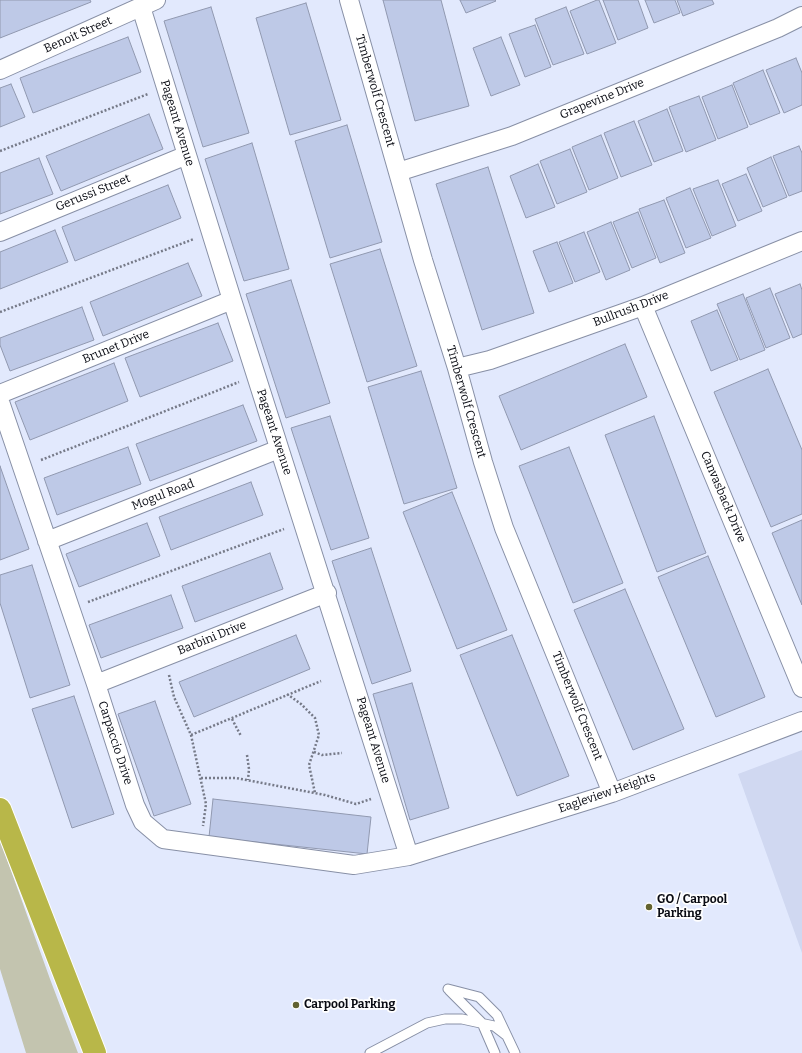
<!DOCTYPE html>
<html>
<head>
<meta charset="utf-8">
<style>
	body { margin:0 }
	canvas { display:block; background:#e2e9fd }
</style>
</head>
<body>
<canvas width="802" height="1053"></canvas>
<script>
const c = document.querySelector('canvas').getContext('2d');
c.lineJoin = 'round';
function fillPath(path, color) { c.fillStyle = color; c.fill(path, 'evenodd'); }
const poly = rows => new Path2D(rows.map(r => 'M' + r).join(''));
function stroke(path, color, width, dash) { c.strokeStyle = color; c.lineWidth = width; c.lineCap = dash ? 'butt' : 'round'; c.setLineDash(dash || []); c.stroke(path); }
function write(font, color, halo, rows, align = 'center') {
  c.font = font + ' Bitter,serif'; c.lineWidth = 3.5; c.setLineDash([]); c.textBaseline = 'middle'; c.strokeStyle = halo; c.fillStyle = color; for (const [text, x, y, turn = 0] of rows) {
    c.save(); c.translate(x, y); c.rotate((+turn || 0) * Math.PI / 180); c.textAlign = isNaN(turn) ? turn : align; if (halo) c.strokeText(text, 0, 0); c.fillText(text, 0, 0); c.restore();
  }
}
const built = poly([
	[802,750,802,953,738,774]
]);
const green = poly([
	[0,840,50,979,78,1053,26,1053,0,969]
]);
const building = poly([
	[0,0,90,0,91,2,0,38,0,0],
	[383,0,441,0,469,106,415,121,383,0],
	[460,0,495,0,496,1,466,13,460,0],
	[597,0,599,0,616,43,587,54,570,11,597,0],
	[603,0,638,0,648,28,618,40,603,0],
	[645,0,675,0,680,13,654,23,645,0],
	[677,0,712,0,714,4,683,16,677,0],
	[306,3,341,120,290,135,256,18,306,3],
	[211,7,249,133,203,147,164,21,211,7],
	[566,7,584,54,553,65,535,19,566,7],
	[535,25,551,67,525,77,509,34,535,25],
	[128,37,141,72,33,113,20,78,128,37],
	[501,37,520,85,491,96,473,48,501,37],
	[796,58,802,73,802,105,784,113,766,70,796,58],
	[763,70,780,113,750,125,733,83,763,70],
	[11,84,25,117,0,127,0,88,11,84],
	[732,85,748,127,718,139,702,97,732,85],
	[699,96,716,140,686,152,669,107,699,96],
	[667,109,683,151,654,162,638,121,667,109],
	[149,114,163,149,61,191,46,156,149,114],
	[634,121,652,165,621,177,604,133,634,121],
	[347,125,382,242,330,258,295,141,347,125],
	[601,135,618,178,589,190,572,147,601,135],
	[252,143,289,269,244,281,205,159,252,143],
	[799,146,802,153,802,191,789,196,773,156,799,146],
	[570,149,587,192,557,204,540,161,570,149],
	[771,157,787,197,763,207,747,168,771,157],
	[39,158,53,194,0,214,0,173,39,158],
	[538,164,555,207,526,218,510,176,538,164],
	[488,167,534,313,482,330,436,184,488,167],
	[746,174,762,211,738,221,722,184,746,174],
	[718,180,736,226,712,236,693,189,718,180],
	[168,185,181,218,75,261,62,227,168,185],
	[690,188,711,238,686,248,666,198,690,188],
	[664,200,685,253,660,263,639,209,664,200],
	[638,212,656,258,632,268,613,222,638,212],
	[611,222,630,270,606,280,587,232,611,222],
	[55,230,68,262,0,289,0,252,55,230],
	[584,232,600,272,575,282,559,242,584,232],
	[557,242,573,283,549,292,533,251,557,242],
	[380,249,417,366,367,382,330,264,380,249],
	[188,263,202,296,103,336,90,302,188,263],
	[291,280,330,403,286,418,246,294,291,280],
	[800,284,802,290,802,334,793,338,775,294,800,284],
	[770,288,790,338,766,348,746,298,770,288],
	[743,294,765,350,740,360,717,304,743,294],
	[82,307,94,340,10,371,0,345,0,338,82,307],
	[717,310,738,360,711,371,691,321,717,310],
	[218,323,233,361,140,397,125,358,218,323],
	[625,344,647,397,521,450,499,396,625,344],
	[114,363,128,401,30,440,15,402,114,363],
	[768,369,802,450,802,514,771,527,714,392,768,369],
	[421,371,457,488,404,504,368,387,421,371],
	[243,405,257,441,150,481,136,444,243,405],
	[330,416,369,538,331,550,291,428,330,416],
	[654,416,706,553,657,572,605,435,654,416],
	[128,447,141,484,57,515,44,478,128,447],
	[569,447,623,583,573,603,519,466,569,447],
	[0,466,29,549,0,560,0,466],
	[251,482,263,515,171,550,159,517,251,482],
	[452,492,507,630,457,649,403,512,452,492],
	[802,520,802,605,772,533,802,520],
	[147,523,160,556,79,587,66,554,147,523],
	[371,548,411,671,372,684,332,561,371,548],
	[270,553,283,589,195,622,182,586,270,553],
	[708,556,765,697,716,717,658,577,708,556],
	[32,565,70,685,30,698,0,603,0,575,32,565],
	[625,589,684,729,633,750,574,610,625,589],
	[171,595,183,628,101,658,89,625,171,595],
	[296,635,310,669,194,717,179,682,296,635],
	[512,635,569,776,517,796,460,655,512,635],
	[412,683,449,808,410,820,373,694,412,683],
	[74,696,114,814,72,828,32,709,74,696],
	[155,701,191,804,154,816,118,714,155,701],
	[213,799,371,817,367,854,209,837,213,799]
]);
const path = poly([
	[0,151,148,94],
	[0,312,194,239],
	[41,460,239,382],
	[88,602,284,529],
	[169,675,174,697,191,735,206,804,203,826],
	[287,694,301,704,315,718,319,735,309,765,315,793],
	[232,719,241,736],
	[191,735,321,681],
	[314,752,322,755,342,753],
	[247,755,249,769,248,780],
	[201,778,236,778,325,795,356,804,371,799]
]);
const lane = poly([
	[448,989,479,997,497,1015,515,1053],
	[449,990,482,1023,495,1053],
	[370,1053,427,1023,445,1019,462,1019,494,1026,507,1036]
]);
const street = poly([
	[349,0,423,260,457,368,483,462,504,528,612,793],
	[141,7,232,300,409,856],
	[0,70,156,0],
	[398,172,512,136,778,28,802,16],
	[0,232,187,155],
	[643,306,802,688],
	[457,368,490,360,643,306,802,241],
	[0,394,232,300],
	[0,402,96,684,135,805,143,822,163,839,354,865,409,856,612,793,802,721],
	[47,541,279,449],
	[96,684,327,593]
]);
const highway = poly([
	[0,809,95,1053]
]);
const markers = [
	[649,907,4,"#62622f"],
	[296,1005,4,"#62622f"]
];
const streetNames = [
	["Benoit Street",78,35,-24],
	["Timberwolf Crescent",375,91,74],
	["Grapevine Drive",602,99,-22],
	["Pageant Avenue",177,123,73],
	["Gerussi Street",93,193,-22],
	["Bullrush Drive",631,309,-21],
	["Brunet Drive",116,347,-22],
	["Timberwolf Crescent",466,402,74],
	["Pageant Avenue",274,432,72],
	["Mogul Road",163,495,-21],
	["Canvasback Drive",723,497,67],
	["Barbini Drive",212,638,-22],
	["Timberwolf Crescent",577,706,68],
	["Pageant Avenue",373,740,73],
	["Carpaccio Drive",115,743,72],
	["Eagleview Heights",607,793,-19]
];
const poiNames = [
	["GO / Carpool",657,900],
	["Parking",657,914],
	["Carpool Parking",304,1005]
];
fillPath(built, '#d0d8f1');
fillPath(green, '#c3c4af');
fillPath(building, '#bec9e7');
stroke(building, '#9199b0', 1);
stroke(lane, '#8890a6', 11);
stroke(street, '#8890a6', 20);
stroke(highway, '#fff', 24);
stroke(path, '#767a88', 2.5, [2, 2]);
stroke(lane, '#fff', 9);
stroke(street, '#fff', 18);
stroke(highway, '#b8b749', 22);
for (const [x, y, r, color] of markers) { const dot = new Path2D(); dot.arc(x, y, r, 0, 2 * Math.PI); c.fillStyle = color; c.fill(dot); stroke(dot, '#fff', 1.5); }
write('12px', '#090b13', '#fff', streetNames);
write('bold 12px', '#090b13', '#fff', poiNames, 'left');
</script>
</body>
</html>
